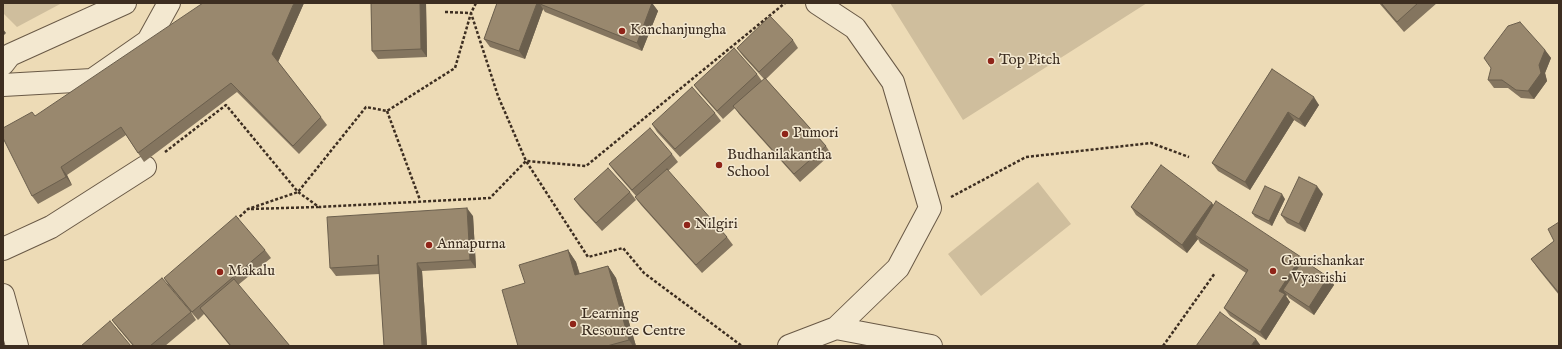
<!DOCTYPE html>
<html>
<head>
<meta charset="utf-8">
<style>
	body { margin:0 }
	#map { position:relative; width:1562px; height:349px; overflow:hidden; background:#eddbb6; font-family:"IM FELL English",serif }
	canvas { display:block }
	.frame { position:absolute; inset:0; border:4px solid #3d2e21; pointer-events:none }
</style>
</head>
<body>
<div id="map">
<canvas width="1562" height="349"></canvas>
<div class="frame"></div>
</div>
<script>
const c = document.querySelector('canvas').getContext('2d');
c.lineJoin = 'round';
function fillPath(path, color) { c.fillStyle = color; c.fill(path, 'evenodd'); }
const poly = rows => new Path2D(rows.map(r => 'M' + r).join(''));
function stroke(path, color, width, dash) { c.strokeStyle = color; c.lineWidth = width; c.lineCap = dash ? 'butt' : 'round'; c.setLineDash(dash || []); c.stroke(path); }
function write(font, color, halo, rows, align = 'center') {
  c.font = font + ' "IM FELL English",serif'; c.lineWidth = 3; c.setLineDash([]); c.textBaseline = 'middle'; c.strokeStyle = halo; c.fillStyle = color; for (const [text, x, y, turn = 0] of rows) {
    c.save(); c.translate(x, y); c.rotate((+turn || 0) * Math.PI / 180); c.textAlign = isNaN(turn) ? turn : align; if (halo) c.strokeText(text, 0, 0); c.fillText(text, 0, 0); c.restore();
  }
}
const green = poly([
	[3,3,62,3,17,27,3,13],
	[890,3,1147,3,963,120],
	[1038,182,1071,224,981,296,948,254]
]);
const path = poly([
	[445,12,471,13,498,96,526,161,588,257,623,248,644,273,742,346],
	[387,111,420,200],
	[165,152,226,105,298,192,319,207,490,198,526,161,586,166,785,3],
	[951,197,1026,157,1151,143,1189,157],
	[251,209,318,207],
	[236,220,248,209,298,192,366,107,387,111,455,68,471,13,476,3],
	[1163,346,1215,273]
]);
const minor = poly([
	[3,64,10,55,125,3],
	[3,85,92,80,148,41,169,3],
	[3,249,51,227,145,167],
	[3,295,17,346],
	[836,328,931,346],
	[789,346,836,328,898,268,930,208,893,82,855,28,817,3]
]);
const wall = poly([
	[304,3,278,62,321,117,327,125,299,154,237,92,144,162,126,135,67,175,72,185,38,204,32,196,35,116],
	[371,3,426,3,427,57,378,59,372,51],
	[497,3,652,3,658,11,642,51,545,12,543,9,525,59,490,47,484,39],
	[1379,3,1437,3,1404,32],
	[793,40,798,48,766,79,826,146,831,154,800,182,739,114,735,108,723,119,700,93,694,85,757,74,762,81,764,79,743,56,737,48],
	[1545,50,1551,58,1545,73,1547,81,1534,99,1521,98,1508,88,1494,88,1488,80],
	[1272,69,1319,105,1305,127,1294,120,1250,190,1218,171,1212,163],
	[715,113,721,121,680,157,657,132,652,124],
	[672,154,678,162,668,171,727,237,733,245,702,273,641,205,635,197,636,196,615,172,609,164],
	[630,192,636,200,602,231,580,207,574,199],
	[1323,194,1305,232,1287,223,1281,215],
	[1285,199,1272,226,1255,217,1252,213],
	[1214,205,1301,257,1303,260,1328,277,1334,285,1314,315,1289,298,1287,295,1286,296,1290,302,1266,340,1230,316,1224,308,1246,273,1200,243,1198,239,1187,253,1136,215,1131,207],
	[473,216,476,268,422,271,427,346,384,346,380,274,336,276,330,268],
	[1559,222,1559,295,1539,270,1531,259,1554,241],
	[265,250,271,258,238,285,290,346,230,346,204,314,198,320,169,286,164,278],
	[568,250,576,262,580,274,608,266,616,278,636,346,518,346,525,283],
	[191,312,196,320,165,346,133,346,118,328,112,320]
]);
const shadedWall = poly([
	[294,3,304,3,278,62,272,54],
	[420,3,426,3,427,57,421,49],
	[537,3,545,3,540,4,543,9,525,59,519,51],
	[652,3,658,11,642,51,637,43],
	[3,29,6,33,3,36],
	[1545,50,1551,58,1545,73,1547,81,1534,99,1528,91],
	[1314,97,1319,105,1305,127,1299,119],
	[1288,112,1294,120,1250,190,1245,182],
	[61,167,67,175,72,185,66,177],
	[1317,186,1323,194,1305,232,1299,224],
	[1282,194,1285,199,1272,226,1269,221],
	[1212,203,1218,211,1195,235,1198,239,1187,253,1182,245],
	[467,208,473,216,476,268,470,260],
	[568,250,576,262,583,287,575,275],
	[1301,257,1306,265,1283,290,1287,295,1286,296,1290,302,1266,340,1260,332,1279,291],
	[417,263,422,271,427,346,422,346],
	[608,266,616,278,636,346,633,346,629,340],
	[1328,277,1334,285,1314,315,1309,307],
	[1256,339,1261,346,1251,346]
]);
const building = poly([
	[203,3,294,3,272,54,321,117,293,146,231,83,138,153,121,127,61,167,66,177,32,196,3,138,3,128,32,112,35,116,203,3],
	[371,3,420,3,421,49,372,51,371,3],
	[497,3,537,3,519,51,484,39,497,3],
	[540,3,652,3,637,43,540,4,540,3],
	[1381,3,1418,3,1397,22,1381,3],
	[770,16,793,40,759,72,737,48,770,16],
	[1520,22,1545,50,1539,65,1541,73,1528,91,1516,90,1502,80,1488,80,1491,68,1484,58,1508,26,1520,22],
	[734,48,757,74,717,111,694,85,734,48],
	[1272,69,1314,97,1299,119,1288,112,1245,182,1212,163,1272,69],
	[765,78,826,146,794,174,733,106,765,78],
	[692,87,715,113,675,149,652,124,692,87],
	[650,128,672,154,632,190,609,164,650,128],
	[1161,165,1212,203,1182,245,1131,207,1161,165],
	[608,168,630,192,596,223,574,199,608,168],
	[667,169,727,237,696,265,635,197,667,169],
	[1299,177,1317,186,1299,224,1281,215,1299,177],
	[1265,186,1282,194,1269,221,1252,213,1265,186],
	[1216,201,1301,257,1279,291,1285,294,1260,332,1224,308,1248,270,1195,235,1216,201],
	[467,208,470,260,417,263,422,346,384,346,378,255,378,265,330,268,327,217,467,208],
	[236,216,265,250,192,312,164,278,236,216],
	[1559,222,1559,293,1531,259,1554,241,1548,229,1559,222],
	[568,250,575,275,608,266,629,340,607,346,518,346,502,290,525,283,519,265,568,250],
	[1303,260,1328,277,1309,307,1283,290,1303,260],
	[162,278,191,312,150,346,134,346,112,320,162,278],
	[234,279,290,346,231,346,200,308,234,279],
	[1220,312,1256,339,1251,346,1196,346,1220,312],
	[110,321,131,346,81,346,110,321]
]);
const markers = [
	[622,31,4,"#8f2418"],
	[991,61,4,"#8f2418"],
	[785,134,4,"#8f2418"],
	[719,165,4,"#8f2418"],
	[687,225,4,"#8f2418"],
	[429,245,4,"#8f2418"],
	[1273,271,4,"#8f2418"],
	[220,272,4,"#8f2418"],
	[573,324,4,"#8f2418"]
];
const poiNames = [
	["Kanchanjungha",630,31],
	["Top Pitch",999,61],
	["Pumori",793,134],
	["Budhanilakantha",727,156],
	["School",727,173],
	["Nilgiri",695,225],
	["Annapurna",437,245],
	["Gaurishankar",1281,262],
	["- Vyasrishi",1281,279],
	["Makalu",228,272],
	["Learning",581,315],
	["Resource Centre",581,332]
];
fillPath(green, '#cfbe9d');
stroke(minor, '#695946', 24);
stroke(path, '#3d2e21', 2.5, [3, 2]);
stroke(minor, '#f3e8d0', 22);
fillPath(wall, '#84755f');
fillPath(shadedWall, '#6b5f4d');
fillPath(building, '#99886e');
stroke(building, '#6b5f4d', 1);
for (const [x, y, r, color] of markers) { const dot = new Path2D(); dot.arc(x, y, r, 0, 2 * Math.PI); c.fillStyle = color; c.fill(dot); stroke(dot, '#f3e8d0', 1.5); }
write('15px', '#3d2e21', '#f3e8d0', poiNames, 'left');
</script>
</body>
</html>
